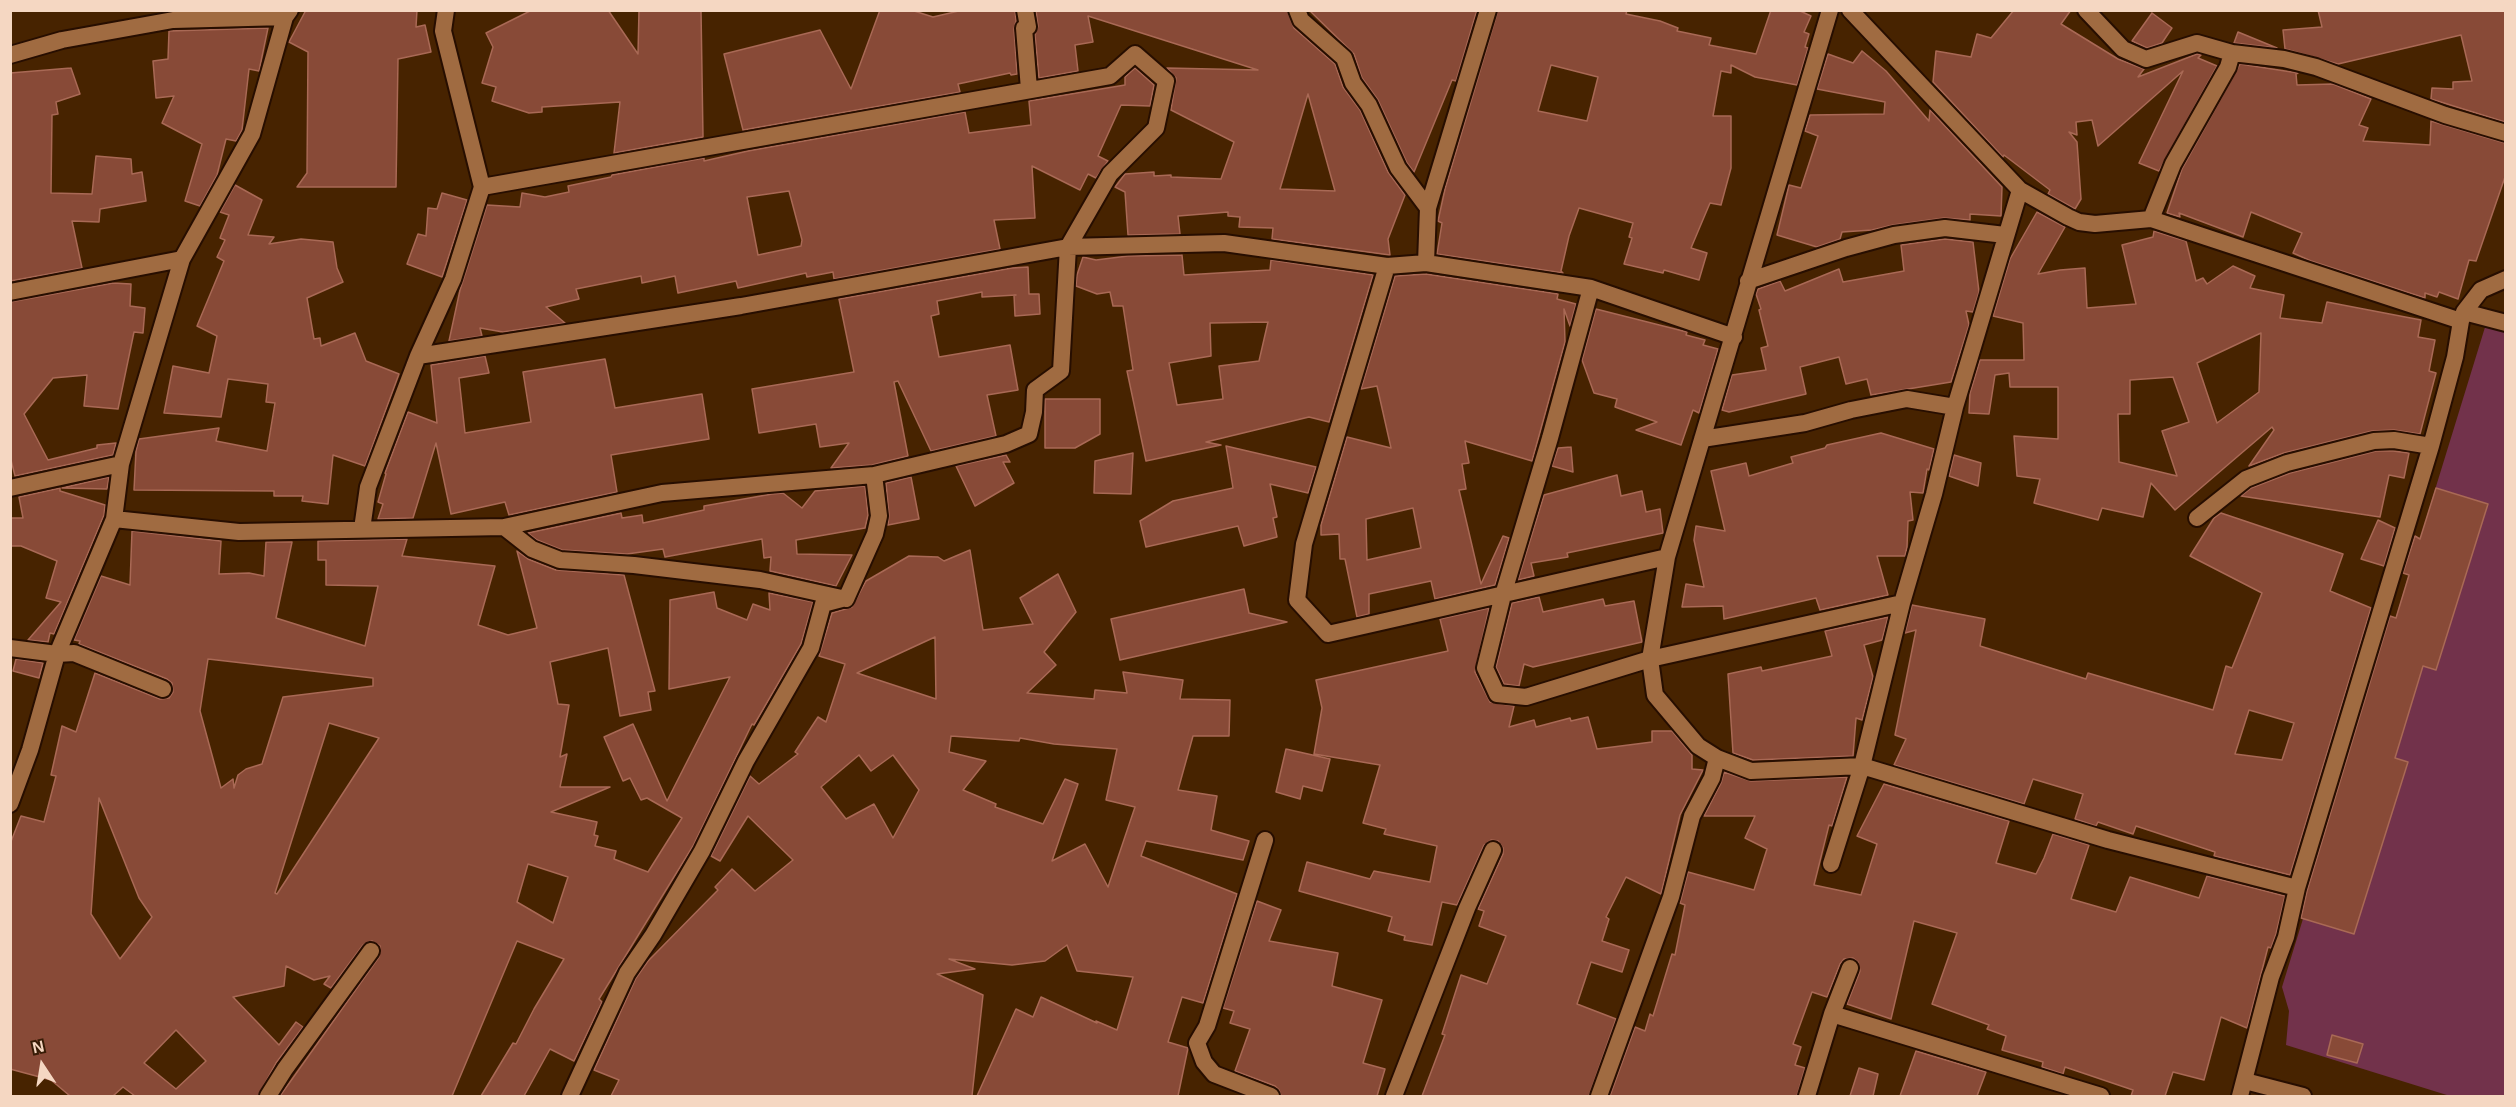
<!DOCTYPE html>
<html>
<head>
<meta charset="utf-8">
<style>
	body { margin:0 }
	#map { position:relative; width:2516px; height:1107px; overflow:hidden; background:#472300; font-family:Helvetica,sans-serif }
	canvas { display:block }
	.frame { position:absolute; inset:0; border:12px solid #f5d7c2; pointer-events:none }
	.north { position:absolute; left:12px; top:1035px; width:60px; height:60px; -webkit-text-stroke:4px #371c06; paint-order:stroke; rotate:348deg; font-size:16px; font-weight:700; line-height:24px; text-align:center; color:#f5d7c2 }
	.north::after { content:''; display:block; margin:auto; width:21px; height:27px; background:#f5d7c2; clip-path:polygon(50% 0,100% 100%,50% 72%,0 100%) }
</style>
</head>
<body>
<div id="map">
<canvas width="2516" height="1107"></canvas>
<div class="frame"></div>
<div class="north">N</div>
</div>
<script>
const c = document.querySelector('canvas').getContext('2d');
c.lineJoin = 'round';
function fillPath(path, color) { c.fillStyle = color; c.fill(path, 'evenodd'); }
const poly = rows => new Path2D(rows.map(r => 'M' + r).join(''));
function stroke(path, color, width, dash) { c.strokeStyle = color; c.lineWidth = width; c.lineCap = dash ? 'butt' : 'round'; c.setLineDash(dash || []); c.stroke(path); }
const green = poly([
	[2486,324,2505,330,2505,1096,2450,1096,2286,1045,2289,1011,2282,987]
]);
const building = poly([
	[306,10,417,10,416,27,425,25,431,52,398,59,396,187,297,187,307,173,308,52,289,42,306,10],
	[532,10,608,10,638,54,639,10,701,10,703,137,614,153,620,102,542,107,542,112,529,113,492,101,496,87,482,83,493,47,486,33,532,10],
	[880,10,911,10,933,17,963,10,1015,10,1016,21,1014,29,1017,74,1011,75,1010,73,958,84,960,92,743,130,724,54,820,30,851,89,880,10],
	[1036,10,1287,10,1294,28,1335,64,1343,87,1360,110,1388,172,1405,195,1388,239,1390,255,1272,239,1273,228,1239,227,1240,217,1228,216,1228,212,1178,216,1180,234,1128,235,1125,192,1115,187,1125,174,1154,172,1154,176,1171,175,1171,177,1221,179,1234,142,1171,110,1176,78,1167,68,1258,70,1088,16,1093,42,1075,45,1078,71,1039,78,1035,35,1038,26,1036,10],
	[1308,94,1335,191,1280,189,1308,94],
	[1309,10,1477,10,1456,81,1452,80,1414,172,1407,163,1378,100,1362,78,1354,54,1309,10],
	[1498,10,1627,10,1626,14,1660,21,1678,28,1677,31,1711,38,1709,45,1756,54,1771,10,1798,10,1811,16,1804,32,1809,34,1805,47,1808,48,1797,85,1755,77,1731,65,1731,73,1721,71,1713,116,1731,116,1731,168,1721,205,1710,203,1691,248,1707,253,1699,280,1664,270,1663,273,1624,264,1632,238,1629,237,1633,223,1579,208,1569,236,1561,271,1563,273,1437,254,1442,223,1438,221,1445,189,1498,10],
	[1551,65,1598,77,1587,121,1538,111,1551,65],
	[2014,10,2071,10,2061,24,2118,59,2144,69,2138,77,2197,54,2201,55,2198,58,2217,66,2159,171,2139,163,2183,71,2098,146,2092,120,2076,122,2077,135,2069,132,2077,142,2081,199,2075,209,2048,194,2050,190,2004,155,2003,157,1933,82,1936,51,1971,57,1977,34,1991,38,2014,10],
	[2318,10,2505,10,2505,122,2431,99,2432,88,2453,89,2453,82,2472,81,2461,35,2338,64,2285,49,2283,30,2322,27,2318,10],
	[2152,13,2172,28,2162,43,2147,48,2132,41,2152,13],
	[268,28,259,71,249,69,242,130,236,141,226,139,217,175,200,206,185,201,202,144,162,123,174,96,156,98,153,61,168,59,169,31,268,28],
	[2238,32,2277,48,2234,43,2238,32],
	[1862,51,1886,71,1929,121,1930,110,2002,187,2001,216,1970,214,1970,220,1944,218,1893,225,1872,230,1842,232,1840,239,1817,247,1777,235,1789,185,1801,188,1818,136,1805,131,1810,115,1884,114,1885,102,1817,89,1828,54,1853,63,1862,51],
	[2240,64,2298,73,2296,74,2297,85,2333,84,2371,99,2359,125,2368,128,2363,141,2430,145,2431,121,2505,143,2505,177,2476,261,2469,260,2458,299,2439,292,2437,297,2425,293,2425,298,2311,261,2293,253,2302,233,2251,212,2243,237,2179,213,2180,217,2167,213,2182,169,2240,64],
	[71,68,80,94,56,102,58,114,52,115,51,193,92,194,96,156,131,159,132,174,142,172,146,201,100,209,99,222,72,221,82,268,10,281,10,73,71,68],
	[1135,68,1154,85,1150,106,1121,105,1098,156,1108,161,1096,178,1088,174,1080,190,1032,166,1035,218,994,220,1000,249,834,279,833,272,807,277,806,273,738,288,736,281,678,293,675,276,642,283,641,276,576,289,579,299,546,307,565,323,503,332,480,328,482,336,449,341,460,290,487,205,520,207,522,193,545,197,569,192,568,186,611,177,612,175,704,158,704,161,748,151,965,112,969,133,1031,125,1029,101,1125,85,1125,77,1135,68],
	[789,191,802,240,801,246,758,255,747,197,789,191],
	[235,185,262,200,248,235,274,237,269,244,301,239,333,242,337,268,343,282,307,298,314,339,320,338,321,346,355,333,366,361,399,374,365,466,333,455,328,504,302,501,303,496,274,496,274,491,134,490,136,451,139,439,219,428,216,441,267,451,275,403,266,402,268,384,228,379,221,417,164,413,173,366,209,373,217,336,197,326,224,261,217,257,225,240,220,238,229,215,220,212,235,185],
	[442,193,467,200,442,277,407,264,418,234,426,236,428,208,437,209,442,193],
	[2037,212,2065,227,2038,274,2060,270,2085,268,2087,308,2136,304,2122,245,2153,237,2154,231,2186,241,2196,281,2203,278,2207,284,2233,266,2255,276,2250,288,2284,295,2280,318,2322,323,2327,302,2421,320,2418,337,2435,340,2429,371,2436,373,2420,434,2394,430,2372,431,2284,453,2249,466,2274,430,2272,427,2175,510,2151,483,2143,517,2102,508,2098,520,2034,503,2040,479,2017,476,2014,436,2058,439,2058,387,2010,387,2009,373,1995,375,1989,414,1969,413,1970,393,1980,360,2024,360,2023,323,1993,316,2010,259,2037,212],
	[2261,333,2259,392,2217,423,2197,363,2261,333],
	[2173,377,2189,422,2162,431,2177,476,2119,462,2118,414,2130,414,2130,380,2173,377],
	[1945,239,1973,242,1979,292,1973,312,1966,311,1969,325,1951,382,1871,395,1867,379,1846,384,1839,357,1800,367,1806,394,1729,412,1722,410,1732,375,1766,370,1761,348,1768,346,1759,310,1761,309,1756,294,1758,289,1780,281,1785,291,1839,269,1843,282,1904,271,1901,245,1945,239],
	[1182,255,1184,275,1270,270,1271,260,1373,275,1329,422,1309,417,1206,442,1221,445,1146,461,1127,371,1133,370,1123,306,1113,306,1110,292,1097,294,1076,286,1077,275,1083,257,1096,260,1128,256,1182,255],
	[1268,322,1259,361,1219,366,1223,399,1177,405,1169,363,1211,356,1210,323,1268,322],
	[1028,267,1029,294,1039,294,1040,314,1015,316,1014,295,1016,295,982,297,982,292,937,301,939,314,931,316,939,357,1010,345,1018,390,987,395,996,436,931,451,898,381,894,382,908,456,872,465,831,468,849,443,820,447,816,424,759,433,752,389,854,372,839,299,1012,268,1028,267],
	[1426,274,1558,294,1557,299,1576,304,1570,326,1564,309,1565,342,1532,461,1465,441,1469,463,1462,464,1466,489,1459,490,1481,584,1503,536,1509,538,1495,585,1435,599,1431,581,1369,594,1369,614,1357,617,1345,559,1340,559,1339,534,1321,535,1321,525,1347,437,1391,448,1377,386,1361,389,1395,276,1426,274],
	[1413,508,1421,548,1367,560,1366,519,1413,508],
	[113,283,131,284,130,306,145,308,143,333,134,332,118,409,84,406,87,375,53,378,24,414,48,460,97,448,97,445,116,443,113,455,15,476,10,456,10,302,113,283],
	[1596,309,1687,332,1686,335,1705,340,1703,345,1718,349,1699,413,1693,410,1681,445,1636,430,1657,422,1615,407,1617,399,1594,393,1582,360,1596,309],
	[485,356,489,373,459,378,465,433,531,422,523,372,605,359,615,408,702,394,709,439,611,455,617,492,509,515,505,502,451,514,436,443,413,518,378,519,383,504,378,502,386,474,385,473,408,412,437,423,431,365,485,356],
	[1045,399,1100,399,1100,434,1075,448,1045,448,1045,399],
	[1881,433,1934,449,1929,470,1927,469,1923,493,1910,492,1913,520,1908,521,1907,547,1905,556,1877,556,1888,595,1820,610,1816,598,1724,619,1723,606,1682,607,1686,584,1704,587,1694,540,1696,526,1725,531,1711,471,1746,463,1749,476,1793,463,1791,457,1825,448,1827,445,1881,433],
	[1226,446,1316,467,1308,493,1270,484,1277,517,1273,518,1277,537,1244,546,1238,526,1146,547,1140,521,1173,501,1233,488,1226,446],
	[1571,447,1573,472,1552,466,1558,448,1571,447],
	[2376,451,2393,451,2409,453,2404,478,2389,475,2380,517,2241,496,2251,488,2290,473,2376,451],
	[1133,453,1131,494,1094,493,1095,461,1133,453],
	[1006,455,1010,462,1003,462,1014,483,975,506,956,466,1006,455],
	[1954,455,1981,463,1978,486,1949,476,1954,455],
	[1617,475,1621,496,1642,491,1646,512,1660,509,1663,533,1567,553,1568,557,1531,563,1534,576,1518,580,1544,495,1617,475],
	[109,477,107,489,62,488,109,477],
	[911,477,919,519,888,525,889,515,886,483,911,477],
	[865,486,868,515,865,528,796,540,797,554,852,555,836,586,770,571,771,557,764,558,762,539,665,557,663,549,627,554,562,550,537,540,528,533,621,513,622,518,642,515,643,523,704,510,704,506,772,494,783,493,802,508,815,491,865,486],
	[60,488,60,491,105,505,104,515,54,634,50,633,48,642,28,640,61,602,46,598,57,561,21,546,10,546,10,518,23,518,19,497,60,488],
	[2436,488,2488,504,2436,670,2423,666,2395,758,2408,762,2354,934,2301,918,2307,891,2390,616,2396,618,2409,575,2403,573,2415,536,2420,539,2436,488],
	[2221,513,2343,554,2330,591,2371,608,2290,875,2214,856,2215,852,2136,826,2133,834,2098,822,2096,826,2075,819,2083,794,2033,779,2024,804,1894,765,1906,739,1895,735,1916,630,1905,633,1912,605,1985,619,1980,646,2086,679,2088,673,2213,710,2226,666,2232,668,2262,593,2190,556,2214,518,2221,513],
	[2249,710,2294,723,2282,760,2235,754,2249,710],
	[2378,520,2395,528,2384,566,2361,559,2378,520],
	[132,531,221,541,219,574,249,573,264,576,266,542,292,542,276,618,365,646,378,586,326,585,326,560,318,560,318,541,407,539,402,556,495,566,478,625,508,635,537,628,517,551,528,559,556,570,624,575,655,691,648,692,651,710,620,716,608,648,550,662,558,704,569,705,560,757,567,754,560,787,610,787,551,812,597,822,594,835,598,836,595,846,616,851,614,859,648,872,682,818,647,798,641,800,630,778,623,781,604,737,633,724,667,801,730,677,669,689,670,600,714,592,717,608,747,620,753,604,770,610,769,593,813,602,801,644,754,725,752,724,693,846,599,999,602,1002,574,1061,550,1049,524,1096,481,1096,513,1043,516,1044,534,1009,564,959,517,941,452,1096,280,1096,379,957,380,946,372,941,363,945,331,988,324,984,330,976,314,980,286,966,284,986,233,997,279,1045,296,1022,303,1027,276,1063,258,1096,135,1096,123,1087,113,1096,70,1096,51,1080,10,1069,10,844,21,816,44,822,56,776,51,775,62,726,76,732,95,673,160,699,169,698,173,692,172,683,167,679,79,644,80,641,74,640,101,576,130,585,132,531],
	[208,659,373,678,373,686,283,697,262,764,246,769,238,775,234,788,233,779,221,788,200,711,208,659],
	[329,723,379,738,277,894,275,893,329,723],
	[99,798,139,898,152,917,120,959,91,914,99,798],
	[528,864,568,877,553,923,517,902,528,864],
	[176,1030,206,1061,176,1089,144,1063,176,1030],
	[970,550,983,630,1033,624,1020,598,1058,574,1076,612,1044,652,1056,665,1027,693,1094,699,1095,690,1127,693,1123,672,1183,680,1180,699,1230,700,1229,736,1193,736,1178,790,1217,796,1211,830,1249,841,1243,860,1146,841,1141,856,1237,894,1203,1003,1182,997,1168,1042,1188,1048,1178,1096,977,1096,1016,1009,1033,1017,1041,997,1097,1023,1096,1021,1117,1030,1133,977,1077,971,1067,945,1045,961,1012,965,949,959,975,969,937,974,983,995,972,1096,611,1096,619,1080,594,1070,636,978,648,961,718,890,715,887,732,869,755,891,793,860,748,816,720,861,711,856,750,776,759,784,798,754,795,752,818,717,826,722,845,664,819,656,832,613,852,607,866,581,909,556,938,557,944,561,970,550],
	[935,637,936,699,857,673,935,637],
	[951,736,1019,741,1020,738,1054,744,1117,749,1106,800,1135,807,1108,887,1085,844,1052,861,1078,784,1065,779,1043,824,995,807,996,804,963,790,986,761,949,752,951,736],
	[859,755,871,771,893,755,919,790,893,838,874,804,846,819,821,787,859,755],
	[1244,589,1249,613,1287,622,1120,660,1111,619,1244,589],
	[1539,597,1543,612,1603,599,1605,606,1634,601,1642,642,1533,667,1524,664,1519,686,1504,684,1496,667,1512,603,1539,597],
	[1489,608,1475,672,1490,702,1514,706,1509,727,1534,720,1536,727,1570,718,1571,721,1588,717,1597,749,1652,742,1652,731,1672,731,1692,755,1692,769,1703,770,1680,815,1661,894,1626,877,1606,917,1609,919,1602,941,1629,950,1622,972,1591,962,1577,1004,1616,1019,1589,1096,1422,1096,1445,1035,1442,1034,1461,975,1487,984,1506,936,1479,926,1484,911,1478,909,1503,854,1503,848,1498,841,1491,840,1484,845,1457,905,1442,902,1432,945,1404,940,1405,936,1388,931,1392,917,1299,891,1307,862,1370,879,1374,871,1430,882,1437,846,1384,834,1386,829,1363,823,1380,765,1314,754,1322,708,1316,680,1448,651,1440,619,1489,608],
	[1888,617,1882,640,1864,645,1873,677,1862,720,1856,718,1853,756,1753,760,1733,753,1728,674,1761,667,1762,671,1832,656,1825,631,1888,617],
	[16,659,43,663,39,678,13,671,16,659],
	[1286,749,1330,759,1322,791,1303,786,1300,799,1276,792,1286,749],
	[1724,772,1751,781,1847,777,1832,826,1829,825,1814,885,1861,895,1877,844,1857,836,1884,784,2009,821,1996,863,2036,874,2044,858,2053,834,2089,845,2071,899,2116,912,2130,877,2199,898,2207,876,2285,896,2276,934,2271,948,2268,947,2247,1028,2221,1017,2204,1080,2173,1072,2165,1096,2131,1096,2133,1090,2065,1067,2063,1074,2042,1067,2043,1062,2002,1050,2006,1036,1987,1029,1989,1025,1932,1004,1957,933,1914,921,1891,1019,1847,1004,1860,971,1858,962,1853,958,1844,959,1840,964,1827,997,1812,992,1793,1044,1801,1047,1795,1065,1805,1068,1797,1096,1610,1096,1635,1027,1645,1031,1650,1014,1653,1016,1672,954,1675,955,1685,905,1680,903,1688,872,1754,890,1767,849,1745,838,1755,816,1704,816,1721,783,1724,772],
	[1257,901,1281,910,1269,941,1338,953,1332,986,1382,1000,1363,1063,1385,1069,1377,1096,1281,1096,1279,1090,1275,1086,1235,1071,1250,1029,1230,1023,1234,1011,1223,1008,1257,901],
	[2332,1035,2363,1044,2357,1063,2327,1055,2332,1035],
	[1916,1051,1986,1072,1977,1096,1900,1096,1916,1051],
	[1859,1068,1878,1074,1873,1096,1850,1096,1859,1068]
]);
const minor = poly([
	[1025,10,1028,27,1024,28,1029,89],
	[1297,10,1301,20,1344,58,1353,83,1369,105,1398,168,1428,208],
	[1830,10,1667,557,1650,659,1655,695,1698,746,1717,758,1751,771,1862,766,1831,864],
	[1850,10,2020,190],
	[2086,10,2123,49,2146,59,2197,43,2232,53],
	[10,55,62,40,173,20,285,17],
	[482,187,1110,76,1135,54,1166,81,1156,128,1110,174,1068,247,1061,371,1035,390,1034,412,1029,434,1006,444,874,475,662,493,504,527],
	[2151,219,2173,164,2228,67,2232,53,2284,59,2316,67,2445,115,2506,133],
	[1426,263,1428,208,1488,10],
	[1387,266,1304,544,1297,600,1328,634,1667,557],
	[1748,281,1846,248,1894,235,1945,228,2005,235],
	[1591,288,1550,438,1503,595,1485,668,1497,694,1526,697,1650,659,1902,603],
	[10,292,182,259],
	[2464,312,2506,323],
	[418,356,741,306,1068,247,1224,243,1387,266,1426,263,1591,288,1734,337],
	[1702,439,1805,423,1851,410,1907,399,1955,407],
	[10,488,121,464],
	[2197,518,2246,479,2287,463,2374,441,2394,440,2431,446],
	[114,519,239,532,504,527,532,549,560,560,634,565,760,580,846,599,875,534,879,516,874,475],
	[362,529,368,487,418,356,453,279,482,187,443,31,446,10],
	[10,648,57,654,74,653,163,689],
	[10,804,30,750,57,654,114,519,121,464,182,259,252,134,285,17,290,10],
	[1265,840,1207,1026,1197,1043,1204,1062,1214,1074,1271,1096],
	[2297,888,2108,840,1862,766,1902,603,1934,494,1955,407,2020,190,2068,217,2079,222,2095,224,2151,219,2461,321],
	[1832,1014,2101,1096],
	[2245,1081,2303,1096],
	[268,1096,285,1069,371,951],
	[570,1096,627,973,653,935,702,851,746,761,811,648,823,604,842,599],
	[1394,1096,1467,908,1493,850],
	[1599,1096,1671,897,1692,816,1712,778,1717,758],
	[1807,1096,1832,1014,1850,968],
	[2240,1096,2271,977,2286,937,2297,888,2431,446,2455,357,2461,321,2464,312,2481,290,2506,279]
]);
fillPath(green, '#72324b');
fillPath(building, '#884a37');
stroke(building, '#a96955', 1.5);
stroke(minor, '#270e00', 20);
stroke(minor, '#a06b41', 16);
</script>
</body>
</html>
